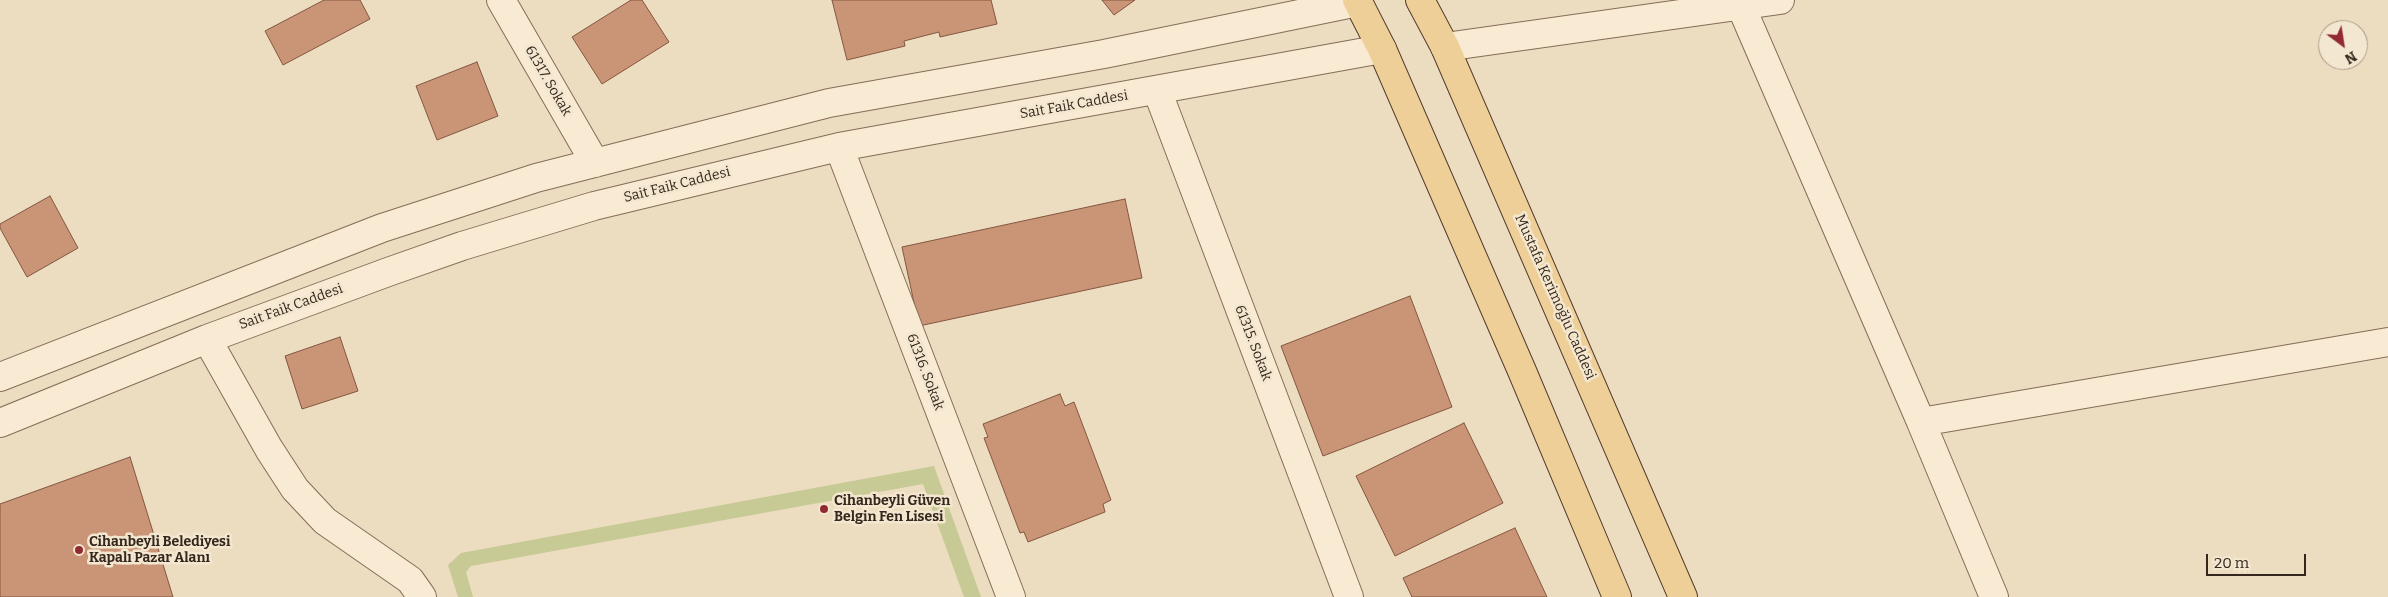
<!DOCTYPE html>
<html>
<head>
<meta charset="utf-8">
<style>
	body { margin:0 }
	#map { position:relative; width:2388px; height:597px; overflow:hidden; background:#ecdcc0; font-family:Bitter,serif }
	canvas { display:block }
	.north { position:absolute; left:2318px; top:20px; width:50px; height:50px; box-sizing:border-box; background:#f4e7cf; border:1px solid #a89a88; border-radius:50%; rotate:149deg; font-size:14px; font-weight:700; line-height:20px; text-align:center; color:#35271d }
	.north::after { content:''; display:block; margin:auto; width:18px; height:22px; background:#922a31; clip-path:polygon(50% 0,100% 100%,50% 72%,0 100%) }
	.scale { position:absolute; left:2206px; top:554px; width:100px; height:22px; box-sizing:border-box; border:2px solid #35271d; border-top:0; padding-left:6px; font-size:15px; line-height:18px; white-space:nowrap; color:#35271d; -webkit-text-stroke:4px #f4e7cf; paint-order:stroke }
</style>
</head>
<body>
<div id="map">
<canvas width="2388" height="597"></canvas>
<div class="north">N</div>
<div class="scale">20 m</div>
</div>
<script>
const c = document.querySelector('canvas').getContext('2d');
c.lineJoin = 'round';
function fillPath(path, color) { c.fillStyle = color; c.fill(path, 'evenodd'); }
const poly = rows => new Path2D(rows.map(r => 'M' + r).join(''));
function stroke(path, color, width, dash) { c.strokeStyle = color; c.lineWidth = width; c.lineCap = dash ? 'butt' : 'round'; c.setLineDash(dash || []); c.stroke(path); }
function write(font, color, halo, rows, align = 'center') {
  c.font = font + ' Bitter,serif'; c.lineWidth = 5; c.setLineDash([]); c.textBaseline = 'middle'; c.strokeStyle = halo; c.fillStyle = color; for (const [text, x, y, turn = 0] of rows) {
    c.save(); c.translate(x, y); c.rotate((+turn || 0) * Math.PI / 180); c.textAlign = isNaN(turn) ? turn : align; if (halo) c.strokeText(text, 0, 0); c.fillText(text, 0, 0); c.restore();
  }
}
const green = poly([
	[934,466,981,597,964,597,923,484,471,566,466,572,473,597,458,597,448,565,461,553]
]);
const building = poly([
	[324,0,360,0,370,19,283,65,265,31,324,0],
	[631,0,642,0,669,42,602,84,572,37,631,0],
	[832,0,991,0,997,24,940,37,939,32,904,41,905,46,847,60,832,0],
	[1102,0,1135,0,1114,15,1102,0],
	[477,62,498,116,437,140,416,86,477,62],
	[50,196,78,248,27,277,0,228,0,224,50,196],
	[1125,199,1142,278,919,326,902,247,1125,199],
	[1410,296,1452,407,1323,456,1281,346,1410,296],
	[340,337,358,391,302,409,285,356,340,337],
	[1060,394,1065,406,1074,402,1111,500,1103,504,1105,512,1028,542,1024,532,1020,533,984,438,988,437,983,424,1060,394],
	[1464,423,1503,503,1395,556,1356,476,1464,423],
	[130,457,173,597,0,597,0,504,130,457],
	[1515,528,1547,597,1412,597,1403,578,1515,528]
]);
const minor = poly([
	[501,0,595,163],
	[1740,4,1921,422,2388,342],
	[1445,47,1780,0],
	[1157,90,1349,597],
	[839,147,1011,597],
	[207,339,269,449,295,489,325,521,410,580,422,597],
	[0,377,382,228,536,178,829,103,1104,54,1358,2],
	[1921,422,1994,597],
	[0,423,207,339,388,272,462,246,594,206,839,147,1382,49]
]);
const major = poly([
	[1357,0,1382,49,1522,371,1617,597],
	[1420,0,1445,47,1683,597]
]);
const markers = [
	[824,509,5,"#922a31"],
	[79,550,5,"#922a31"]
];
const streetNames = [
	["61317. Sokak",548,81,60],
	["Sait Faik Caddesi",1074,105,-10],
	["Sait Faik Caddesi",677,185,-14],
	["Mustafa Kerimoğlu Caddesi",1555,297,66],
	["Sait Faik Caddesi",291,307,-20],
	["61315. Sokak",1253,343,69],
	["61316. Sokak",925,372,69]
];
const poiNames = [
	["Cihanbeyli Güven",834,501],
	["Belgin Fen Lisesi",834,517],
	["Cihanbeyli Belediyesi",89,542],
	["Kapalı Pazar Alanı",89,558]
];
fillPath(green, '#c7ca94');
fillPath(building, '#ca9476');
stroke(building, '#83563f', 1);
stroke(minor, '#856d58', 30);
stroke(major, '#523c2d', 30);
stroke(minor, '#f8ead3', 28);
stroke(major, '#efcf98', 28);
for (const [x, y, r, color] of markers) { const dot = new Path2D(); dot.arc(x, y, r, 0, 2 * Math.PI); c.fillStyle = color; c.fill(dot); stroke(dot, '#f4e7cf', 2); }
write('14px', '#35271d', '#f4e7cf', streetNames);
write('bold 14px', '#35271d', '#f4e7cf', poiNames, 'left');
</script>
</body>
</html>
